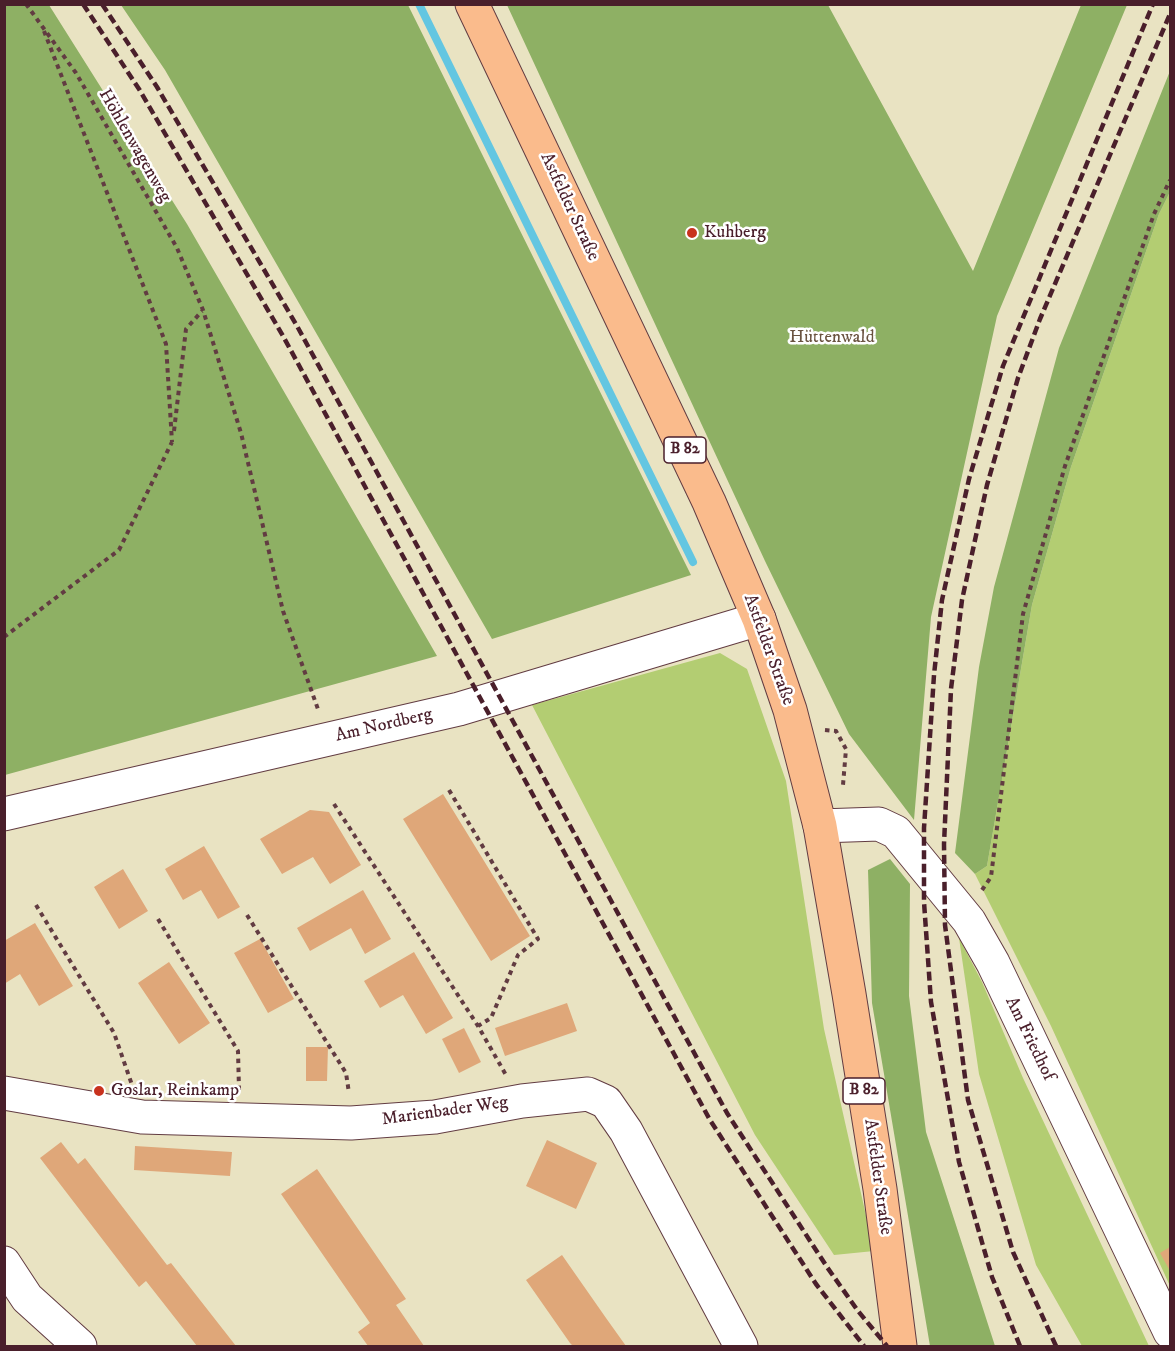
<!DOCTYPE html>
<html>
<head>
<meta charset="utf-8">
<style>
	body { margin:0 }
	#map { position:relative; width:1175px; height:1351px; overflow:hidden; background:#e9e3c2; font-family:"IM FELL DW Pica",serif }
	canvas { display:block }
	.frame { position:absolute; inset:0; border:6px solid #4a1f2b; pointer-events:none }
</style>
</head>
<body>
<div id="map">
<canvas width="1175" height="1351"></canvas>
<div class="frame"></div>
</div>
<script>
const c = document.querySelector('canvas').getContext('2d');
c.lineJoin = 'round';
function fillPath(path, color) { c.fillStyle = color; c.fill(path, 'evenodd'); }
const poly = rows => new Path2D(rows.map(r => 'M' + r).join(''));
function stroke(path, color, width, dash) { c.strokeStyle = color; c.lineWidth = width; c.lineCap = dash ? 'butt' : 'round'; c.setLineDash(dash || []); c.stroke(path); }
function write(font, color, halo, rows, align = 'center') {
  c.font = font + ' "IM FELL DW Pica",serif'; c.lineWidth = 5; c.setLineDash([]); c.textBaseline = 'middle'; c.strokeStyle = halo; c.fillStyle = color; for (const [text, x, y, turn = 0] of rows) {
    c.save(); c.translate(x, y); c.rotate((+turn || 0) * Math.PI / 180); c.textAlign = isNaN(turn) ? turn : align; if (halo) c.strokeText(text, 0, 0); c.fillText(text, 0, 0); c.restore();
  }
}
const green = poly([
	[1170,192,1170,1286,1051,1026,975,874,987,866,1032,605,1071,467,1159,214],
	[720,653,747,669,786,781,824,1029,874,1251,834,1255,755,1135,532,705],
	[959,938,982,982,1023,1078,1149,1346,1082,1346,1036,1265,979,1074]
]);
const forest = poly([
	[5,4,49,5,187,224,437,656,5,775],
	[121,5,408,5,691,575,492,639,165,70],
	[507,5,828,5,973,271,1081,5,1127,5,997,316,931,617,914,820,849,734,765,561],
	[1170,71,1170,192,1159,214,1071,467,1032,605,987,866,975,874,955,853,979,667,994,587,1059,348],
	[890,859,910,884,909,996,926,1132,995,1346,930,1346,872,1003,868,870]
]);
const stream = poly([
	[419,4,693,562]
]);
const building = poly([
	[443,794,530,936,491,961,403,819],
	[310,810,329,812,361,865,330,884,313,857,282,874,260,839],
	[204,846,240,907,218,919,201,890,183,900,165,869],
	[123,869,148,911,119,929,94,887],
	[363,890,391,939,365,954,351,928,310,951,297,928],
	[35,923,73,986,39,1006,20,974,4,984,4,941],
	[260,939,294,999,268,1013,234,953],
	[414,952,453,1018,426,1034,403,995,380,1008,364,981],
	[169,962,210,1023,179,1044,138,983],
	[567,1003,577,1031,505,1056,495,1028],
	[464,1028,481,1062,459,1073,442,1039],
	[306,1047,328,1047,327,1081,306,1081],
	[547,1140,597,1163,576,1209,526,1186],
	[61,1142,78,1164,85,1158,167,1265,171,1263,236,1346,197,1346,146,1281,139,1287,40,1158],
	[135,1146,232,1152,230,1176,134,1170],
	[317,1169,406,1299,396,1305,424,1346,368,1346,358,1332,370,1323,281,1194],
	[1170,1247,1170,1271,1160,1253],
	[562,1255,606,1318,626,1346,573,1346,570,1343,526,1280]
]);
const path = poly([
	[26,4,76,73,177,248,203,310,241,433,283,611,319,712],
	[44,31,166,344,172,442],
	[174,431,186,329,202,311],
	[4,637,119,550,172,442],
	[825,730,836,731,846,749,843,785],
	[449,790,538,939,518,955,491,1018,478,1026],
	[334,804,478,1026,506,1075],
	[982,890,991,877,1023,614,1065,466,1154,214,1170,180],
	[36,905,114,1033,132,1085],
	[247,915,346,1073,349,1093],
	[158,919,238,1051,239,1090]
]);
const minor = poly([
	[4,814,459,709,759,619],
	[820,826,879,824,896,832,969,921,993,963,1170,1332],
	[4,1093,142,1117,351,1123,435,1117,522,1101,588,1094,606,1102,626,1131,741,1346],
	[4,1263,27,1298,80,1346]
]);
const major = poly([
	[472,4,709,502,759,619,790,710,820,826,849,994,880,1189,900,1346]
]);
const rail = poly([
	[83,4,139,89,283,336,710,1120,816,1284,864,1346],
	[102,4,157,87,297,326,727,1113,827,1267,858,1311,887,1346],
	[1020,1346,992,1277,959,1162,931,1002,924,902,924,828,934,675,942,600,969,479,1003,366,1153,4],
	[1056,1346,1013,1252,968,1100,945,925,944,844,951,689,962,600,987,485,1018,378,1040,319,1170,14]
]);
const markers = [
	[692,233,6,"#c8321e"],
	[99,1091,6,"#c8321e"]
];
const shields = [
	[685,450,42],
	[864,1091,42]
];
const shieldNames = [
	["B 82",685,450],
	["B 82",864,1091]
];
const streetNames = [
	["Höhlenwagenweg",134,146,60],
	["Astfelder Straße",569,207,65],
	["Astfelder Straße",768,650,70],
	["Am Nordberg",384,726,-13],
	["Am Friedhof",1029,1039,64],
	["Marienbader Weg",445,1112,-8],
	["Astfelder Straße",877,1177,82]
];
const poiNames = [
	["Kuhberg",704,233],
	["Goslar, Reinkamp",111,1091]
];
const parkNames = [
	["Hüttenwald",832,338]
];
fillPath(green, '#b3cd72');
fillPath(forest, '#8eb064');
stroke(stream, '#63c6e1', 8);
fillPath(building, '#dfa779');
stroke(minor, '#623c42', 35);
stroke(major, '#623c42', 35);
stroke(path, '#623c42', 4, [4.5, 4.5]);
stroke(minor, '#fff', 33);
stroke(major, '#fabb8c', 33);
stroke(rail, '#4a1f2b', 4.5, [9, 4.5]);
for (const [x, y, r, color] of markers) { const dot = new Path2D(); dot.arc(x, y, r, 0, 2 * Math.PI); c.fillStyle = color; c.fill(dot); stroke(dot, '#fff', 2); }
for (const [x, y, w] of shields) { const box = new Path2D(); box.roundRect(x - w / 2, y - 13, w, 26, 4.5); c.fillStyle = '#fff'; c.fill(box); stroke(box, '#4a1f2b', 1.5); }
write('bold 16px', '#4a1f2b', null, shieldNames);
write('18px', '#4a1f2b', '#fff', streetNames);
write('18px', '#4a1f2b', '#fff', poiNames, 'left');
write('18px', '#6a5340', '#fff', parkNames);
</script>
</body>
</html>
